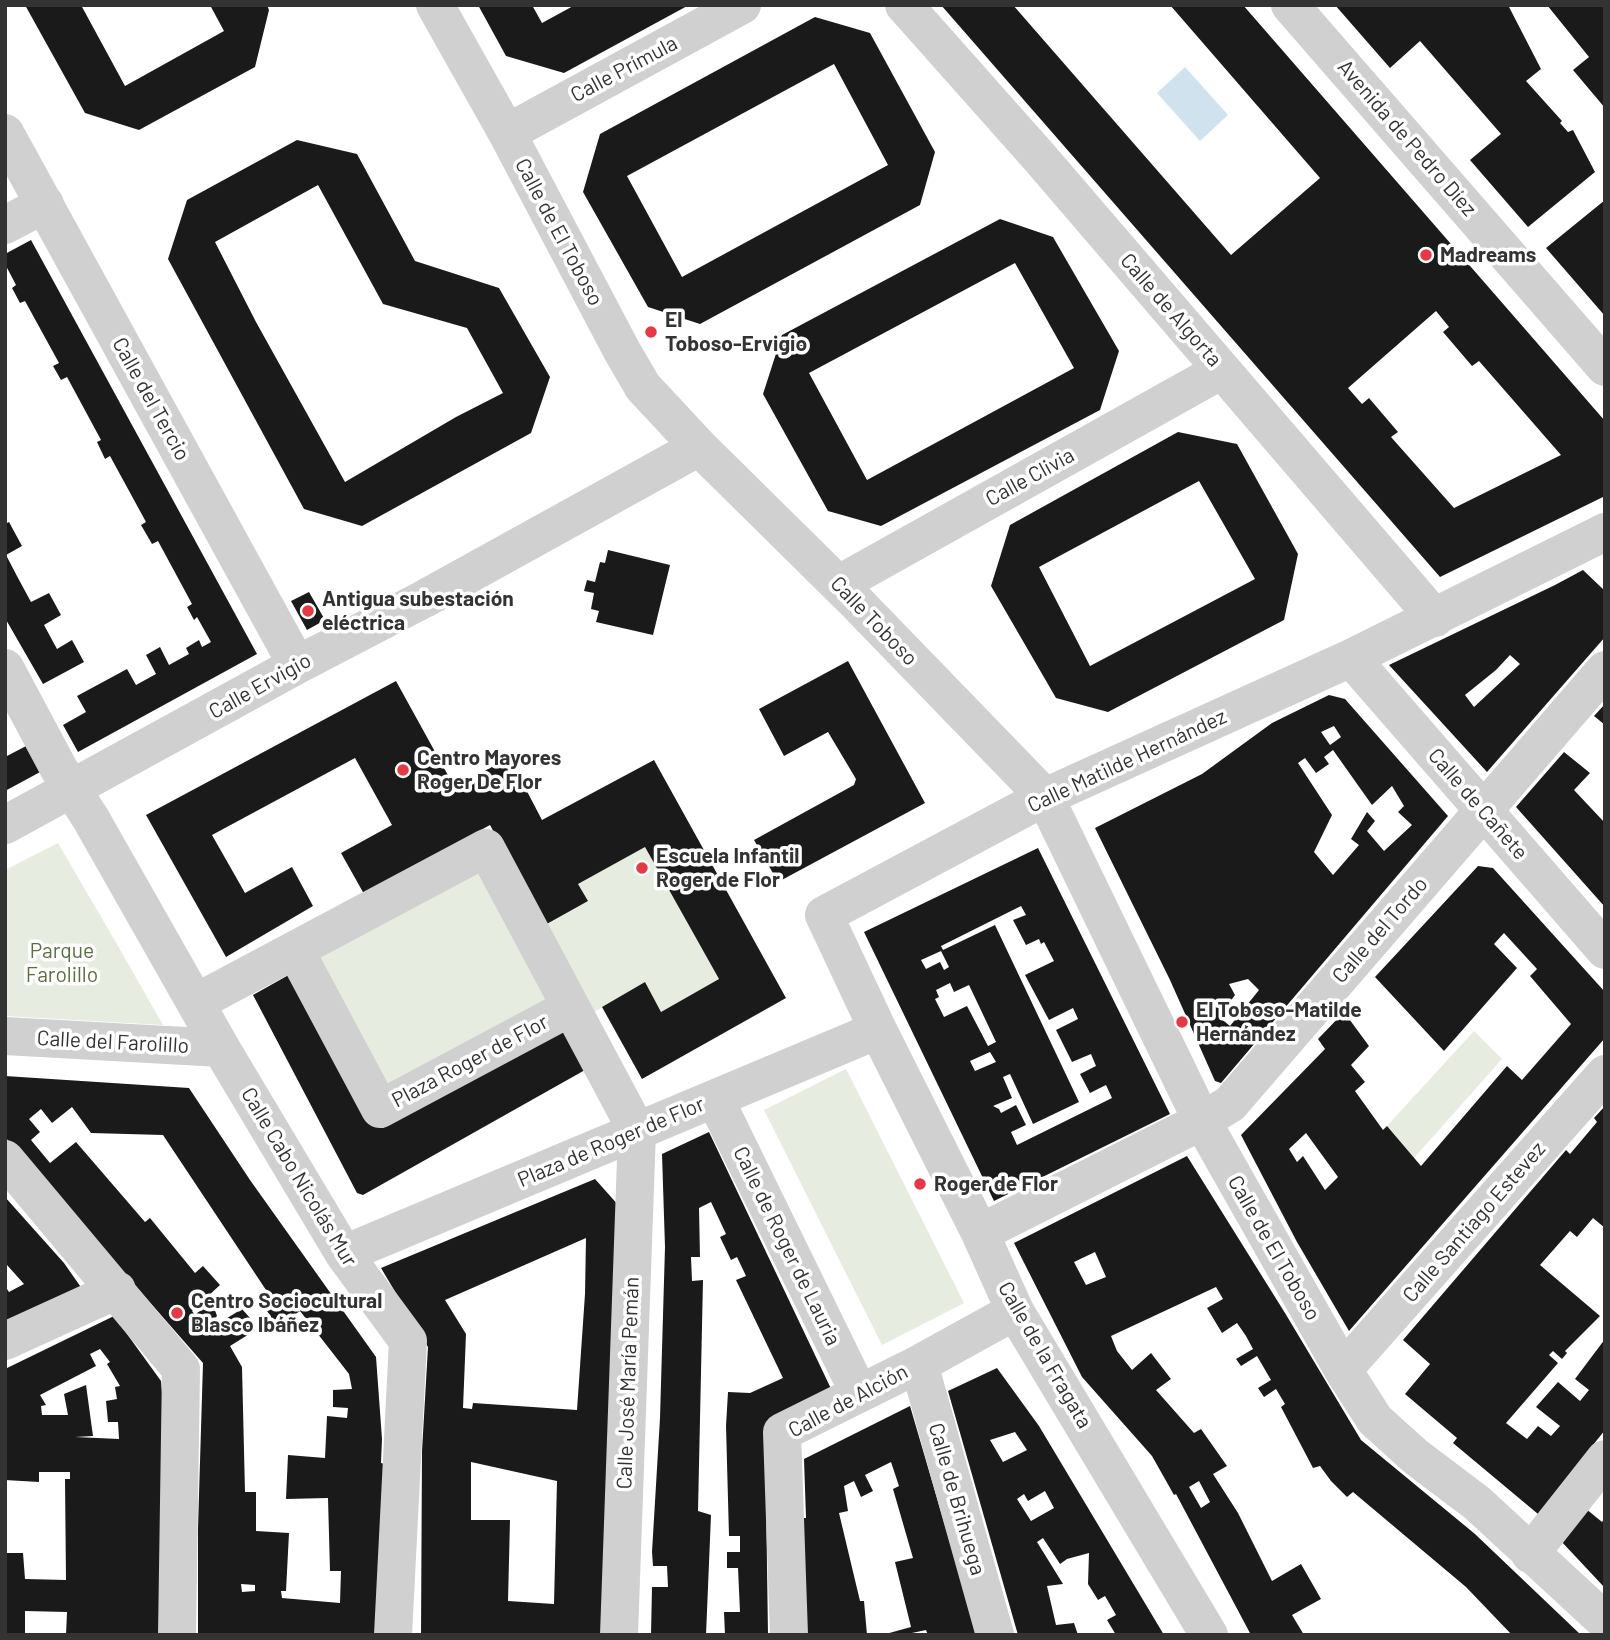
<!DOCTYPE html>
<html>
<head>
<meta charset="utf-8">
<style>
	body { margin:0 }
	#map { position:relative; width:1610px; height:1640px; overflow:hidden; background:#fff; font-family:Barlow,sans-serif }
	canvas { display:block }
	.frame { position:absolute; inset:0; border:7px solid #333; pointer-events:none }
</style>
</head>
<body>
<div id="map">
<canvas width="1610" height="1640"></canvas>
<div class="frame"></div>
</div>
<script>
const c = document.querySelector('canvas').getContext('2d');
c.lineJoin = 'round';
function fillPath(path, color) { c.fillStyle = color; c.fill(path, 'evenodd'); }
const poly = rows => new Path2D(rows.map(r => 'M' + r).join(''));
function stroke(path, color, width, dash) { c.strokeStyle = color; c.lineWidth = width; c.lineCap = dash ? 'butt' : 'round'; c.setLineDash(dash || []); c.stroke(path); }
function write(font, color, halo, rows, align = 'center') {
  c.font = font + ' Barlow,sans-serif'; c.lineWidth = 7; c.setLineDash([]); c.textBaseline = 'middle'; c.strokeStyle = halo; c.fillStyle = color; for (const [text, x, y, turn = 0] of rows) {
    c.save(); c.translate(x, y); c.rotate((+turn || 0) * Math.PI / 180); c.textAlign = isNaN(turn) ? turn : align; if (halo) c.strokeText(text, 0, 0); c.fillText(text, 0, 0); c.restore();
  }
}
const green = poly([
	[58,843,122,953,163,1025,5,1016,5,870],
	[645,847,719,979,661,1012,645,982,579,1021,380,1109,295,950,486,848,532,933,588,901,578,884],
	[1474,1031,1502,1059,1414,1158,1387,1126],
	[846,1069,964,1303,882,1345,764,1110]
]);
const water = poly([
	[1185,67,1228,115,1200,141,1157,93]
]);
const building = poly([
	[25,5,81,5,125,86,224,31,210,5,267,5,269,10,255,67,139,130,85,113],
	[478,5,532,5,542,23,575,5,689,5,564,73,506,56],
	[941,5,1013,5,1231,255,1320,178,1170,5,1243,5,1605,421,1605,496,1440,577],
	[1436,311,1449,327,1443,332,1472,366,1479,361,1561,455,1454,508,1391,437,1398,432,1369,398,1362,404,1348,388],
	[1335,5,1508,5,1541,69,1526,81,1562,121,1560,123,1568,132,1573,130,1595,172,1528,227,1470,160,1501,134,1420,41,1390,68],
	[1547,5,1605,5,1605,108,1573,70,1589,57],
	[815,17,870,33,935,152,920,205,700,324,648,307,583,192,600,134],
	[834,64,888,165,682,277,627,176],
	[297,140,357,154,415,261,499,288,550,377,531,433,362,526,304,509,168,259,187,200],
	[318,185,383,304,467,328,503,393,456,417,345,482,256,322,215,242],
	[1605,200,1605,316,1546,248],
	[1000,219,1053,237,1119,351,1100,410,881,526,828,511,763,394,782,335],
	[1015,263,1074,368,867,480,809,373],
	[31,240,257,654,78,752,63,725,86,712,77,696,127,669,136,685,156,674,146,655,160,647,169,665,189,654,186,648,199,640,202,647,211,642,197,617,194,620,187,607,192,604,158,541,152,544,141,525,146,522,110,456,105,459,97,442,101,440,67,377,61,380,53,366,59,363,25,301,20,303,12,288,16,285,5,264,5,254],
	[1178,432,1237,444,1298,554,1284,620,1108,712,1056,698,991,586,1010,525],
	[1199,481,1255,579,1090,666,1039,567],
	[9,522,22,546,6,555,18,578,31,602,49,593,61,615,44,625,57,649,72,640,84,662,43,684,5,618,5,524],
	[608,550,670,565,653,635,596,622,599,611,591,609,594,593,584,591,587,580,595,582,600,562,605,563],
	[1583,570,1605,591,1605,637,1487,772,1389,665,1555,585],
	[1510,655,1520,664,1474,707,1465,695,1496,670],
	[309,592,325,620,307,630,291,601],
	[848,661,925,803,778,882,754,840,854,785,856,779,828,732,784,756,759,709],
	[396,681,455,788,509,757,542,820,654,760,786,998,642,1079,602,1007,645,982,661,1012,719,979,645,847,578,884,588,901,545,925,490,825,364,894,341,853,392,825,355,758,212,835,245,893,292,867,313,906,226,957,146,815],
	[1329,695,1345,699,1448,816,1221,1083,1215,1081,1170,980,1095,828,1202,774,1272,723],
	[1334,726,1341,737,1330,745,1321,732],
	[1333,750,1372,805,1392,786,1404,806,1398,812,1412,825,1384,851,1367,831,1375,821,1367,812,1351,839,1359,845,1333,875,1314,852,1332,815,1298,763,1305,758,1316,773,1329,764,1324,757],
	[1248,979,1259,990,1230,1026,1219,1017,1235,995,1229,984],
	[1605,704,1605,725,1594,716],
	[28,745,42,771,5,791,5,757],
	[1564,752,1590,773,1574,790,1605,823,1605,907,1516,807],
	[1038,848,1170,1114,994,1201,864,932],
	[1021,906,1026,915,1013,920,1026,945,1039,939,1041,944,1044,942,1054,961,1025,975,1049,1020,1073,1008,1078,1019,1056,1030,1072,1062,1091,1054,1096,1066,1080,1074,1090,1093,1106,1085,1112,1098,1017,1145,1011,1132,1026,1125,1016,1105,1001,1113,999,1109,993,1106,1012,1098,1003,1077,1010,1074,1033,1124,1079,1102,995,925,943,950,941,946],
	[941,951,949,967,944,970,940,962,926,969,921,960],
	[950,983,954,992,969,985,996,1042,988,1046,967,1006,944,1017,935,999,939,997,936,990],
	[990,1052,996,1062,975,1071,970,1061],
	[1478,866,1493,868,1605,992,1605,1038,1349,1331,1297,1242,1241,1135,1325,1049,1318,1039,1344,1012,1369,1046,1351,1065,1365,1082,1355,1091,1383,1130,1387,1126,1421,1166,1507,1066,1522,1080,1571,1024,1530,976,1537,969,1504,933,1494,944,1517,968,1444,1051,1375,977],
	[1306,1133,1338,1177,1325,1190,1303,1156,1297,1162,1289,1149],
	[294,972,376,1126,383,1128,562,1029,585,1070,363,1195,357,1193,253,995],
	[5,1076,189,1088,250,1180,376,1357,382,1439,381,1463,385,1464,381,1635,198,1635,198,1528,203,1363,5,1137],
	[72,1107,91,1133,163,1135,272,1299,263,1305,277,1326,300,1311,349,1374,352,1389,333,1390,333,1407,348,1408,347,1418,327,1416,325,1458,288,1455,286,1499,328,1498,330,1571,341,1571,340,1603,282,1598,281,1591,286,1591,289,1533,256,1531,256,1492,245,1492,242,1367,230,1346,259,1328,242,1309,209,1329,207,1327,217,1316,214,1307,205,1306,195,1315,192,1311,220,1285,203,1266,195,1273,150,1218,145,1222,76,1142,50,1163,31,1140,40,1132,29,1119,41,1109,52,1123],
	[241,1584,255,1585,255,1591,242,1592],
	[1605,1106,1605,1228,1593,1218,1577,1237,1570,1231,1540,1265,1600,1316,1565,1351,1567,1353,1562,1359,1553,1351,1549,1355,1558,1363,1506,1423,1527,1439,1538,1426,1551,1436,1560,1426,1536,1407,1558,1382,1580,1401,1589,1390,1575,1379,1605,1339,1605,1430,1538,1514,1453,1443,1457,1438,1405,1394,1430,1364,1403,1340,1566,1150,1570,1154,1597,1122,1594,1118],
	[709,1132,834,1395,765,1428,768,1635,725,1635,724,1612,740,1612,738,1568,727,1568,727,1552,740,1552,740,1536,729,1536,726,1426,728,1392,750,1393,783,1378,736,1280,746,1276,737,1257,731,1260,720,1237,726,1234,711,1202,699,1208,700,1257,691,1257,692,1281,703,1280,698,1511,711,1515,706,1635,651,1635,652,1587,668,1587,667,1566,653,1566,652,1552,660,1418,665,1247,662,1154],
	[1187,1156,1285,1313,1361,1440,1475,1534,1581,1635,1512,1635,1466,1587,1353,1492,1347,1497,1331,1481,1320,1466,1313,1468,1281,1407,1285,1404,1276,1389,1264,1397,1258,1388,1271,1380,1257,1356,1241,1366,1236,1359,1253,1349,1246,1336,1237,1323,1222,1333,1207,1308,1223,1299,1216,1287,1111,1336,1117,1351,1132,1370,1151,1353,1171,1379,1156,1390,1194,1433,1201,1429,1227,1466,1213,1474,1238,1513,1272,1581,1301,1564,1321,1599,1292,1615,1304,1635,1251,1635,1176,1494,1174,1495,1152,1456,1082,1377,1014,1243],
	[1095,1252,1106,1277,1086,1285,1074,1262],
	[1199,1481,1210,1502,1201,1508,1189,1487],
	[595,1179,620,1207,607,1635,421,1635,422,1451,428,1347,381,1268],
	[586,1238,585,1294,577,1410,473,1403,472,1409,463,1408,466,1334,445,1300],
	[471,1462,557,1481,554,1604,508,1601,510,1520,471,1520],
	[5,1197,64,1263,85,1293,5,1335,5,1286,9,1292,24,1284,7,1265,5,1266],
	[114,1316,161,1381,166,1441,163,1635,66,1635,67,1612,25,1611,25,1635,5,1635,5,1553,23,1553,25,1579,66,1580,65,1479,70,1479,70,1472,39,1472,39,1482,5,1480,5,1369],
	[100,1349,110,1362,107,1364,120,1386,115,1387,117,1399,106,1401,108,1422,118,1422,119,1439,75,1437,93,1436,86,1385,64,1394,68,1415,42,1415,41,1406,46,1405,40,1395,96,1366,90,1354],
	[997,1368,1039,1426,1164,1635,1116,1635,1107,1620,1116,1615,1105,1596,1098,1600,1088,1584,1089,1553,1067,1559,1060,1564,1043,1538,1037,1542,1063,1584,1047,1586,1056,1625,1074,1623,1078,1635,1018,1635,948,1391],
	[1015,1432,1027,1450,1003,1462,990,1440],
	[1045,1491,1054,1508,1031,1521,1017,1499,1024,1494,1028,1501],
	[910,1406,977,1635,928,1635,926,1630,912,1633,913,1635,882,1635,911,1627,895,1562,913,1558,893,1489,899,1486,891,1462,865,1475,873,1491,861,1497,854,1481,844,1486,848,1511,839,1513,860,1601,864,1601,867,1635,805,1635,802,1518,806,1518,804,1459],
	[1585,1508,1602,1522,1605,1518,1605,1588,1560,1540]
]);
const minor = poly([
	[435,5,507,133,622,351,643,387,699,447,856,602,1045,797,1202,1121,1343,1370,1375,1420,1416,1457,1477,1503,1605,1621],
	[904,5,1040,158,1435,618],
	[1290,5,1605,367],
	[5,133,297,665],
	[507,133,742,5],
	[5,225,45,204],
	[839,584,1222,370],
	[1351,658,1605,950],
	[5,668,59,769,91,819,221,1048,344,1254,408,1341,393,1635],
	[5,825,297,665,424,599,699,447],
	[295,950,380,1109,571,1007],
	[197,1002,486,848,637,1131,619,1635],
	[5,1036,221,1048],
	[715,1099,859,1393],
	[5,1159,181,1369,177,1635],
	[980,1233,1202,1121,1230,1104,1605,670],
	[344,1254,878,1030],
	[5,1341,117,1290],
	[919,1364,995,1635],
	[1343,1370,1605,1074],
	[1530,1554,1605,1459],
	[789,1635,782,1432,919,1364,1015,1311],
	[1209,1635,1015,1311,980,1233,878,1030,824,915,1045,797,1351,658,1605,532]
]);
const markers = [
	[1426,255,7,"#e63946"],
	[651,332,7,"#e63946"],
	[308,611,7,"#e63946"],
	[403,770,7,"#e63946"],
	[642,868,7,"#e63946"],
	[1182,1022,7,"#e63946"],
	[920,1184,7,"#e63946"],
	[177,1313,7,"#e63946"]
];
const streetNames = [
	["Calle Prímula",624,69,-28],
	["Avenida de Pedro Díez",1407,138,49],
	["Calle de El Toboso",559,232,62],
	["Calle de Algorta",1171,310,49],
	["Calle del Tercio",151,399,61],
	["Calle Clivia",1030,477,-29],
	["Calle Toboso",874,621,46],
	["Calle Ervigio",260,686,-29],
	["Calle Matilde Hernández",1127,761,-25],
	["Calle de Cañete",1478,804,49],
	["Calle del Tordo",1380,930,-49],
	["Calle del Farolillo",113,1042,3],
	["Plaza Roger de Flor",470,1061,-28],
	["Plaza de Roger de Flor",611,1142,-23],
	["Calle Cabo Nicolás Mur",299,1177,59],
	["Calle Santiago Estevez",1474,1222,-49],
	["Calle de Roger de Lauria",787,1246,64],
	["Calle de El Toboso",1274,1248,60],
	["Calle de la Fragata",1045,1355,60],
	["Calle José María Pemán",628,1383,-88],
	["Calle de Alción",848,1401,-28],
	["Calle de Brihuega",957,1499,74]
];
const poiNames = [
	["Madreams",1440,255],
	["El",665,320],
	["Toboso-Ervigio",665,344],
	["Antigua subestación",322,599],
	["eléctrica",322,623],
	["Centro Mayores",417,758],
	["Roger De Flor",417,782],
	["Escuela Infantil",656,856],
	["Roger de Flor",656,880],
	["El Toboso-Matilde",1196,1010],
	["Hernández",1196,1034],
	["Roger de Flor",934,1184],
	["Centro Sociocultural",191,1301],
	["Blasco Ibáñez",191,1325]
];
const parkNames = [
	["Parque",62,951],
	["Farolillo",62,975]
];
fillPath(green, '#e6ecdf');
fillPath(water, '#cfe2ee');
fillPath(building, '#1a1a1a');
stroke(minor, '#d0d0d0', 38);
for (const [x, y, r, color] of markers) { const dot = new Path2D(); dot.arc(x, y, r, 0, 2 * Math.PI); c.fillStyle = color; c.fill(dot); stroke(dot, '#fff', 2.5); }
write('21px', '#333', '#fff', streetNames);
write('bold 21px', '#333', '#fff', poiNames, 'left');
write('21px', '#56703f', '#fff', parkNames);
</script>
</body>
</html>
